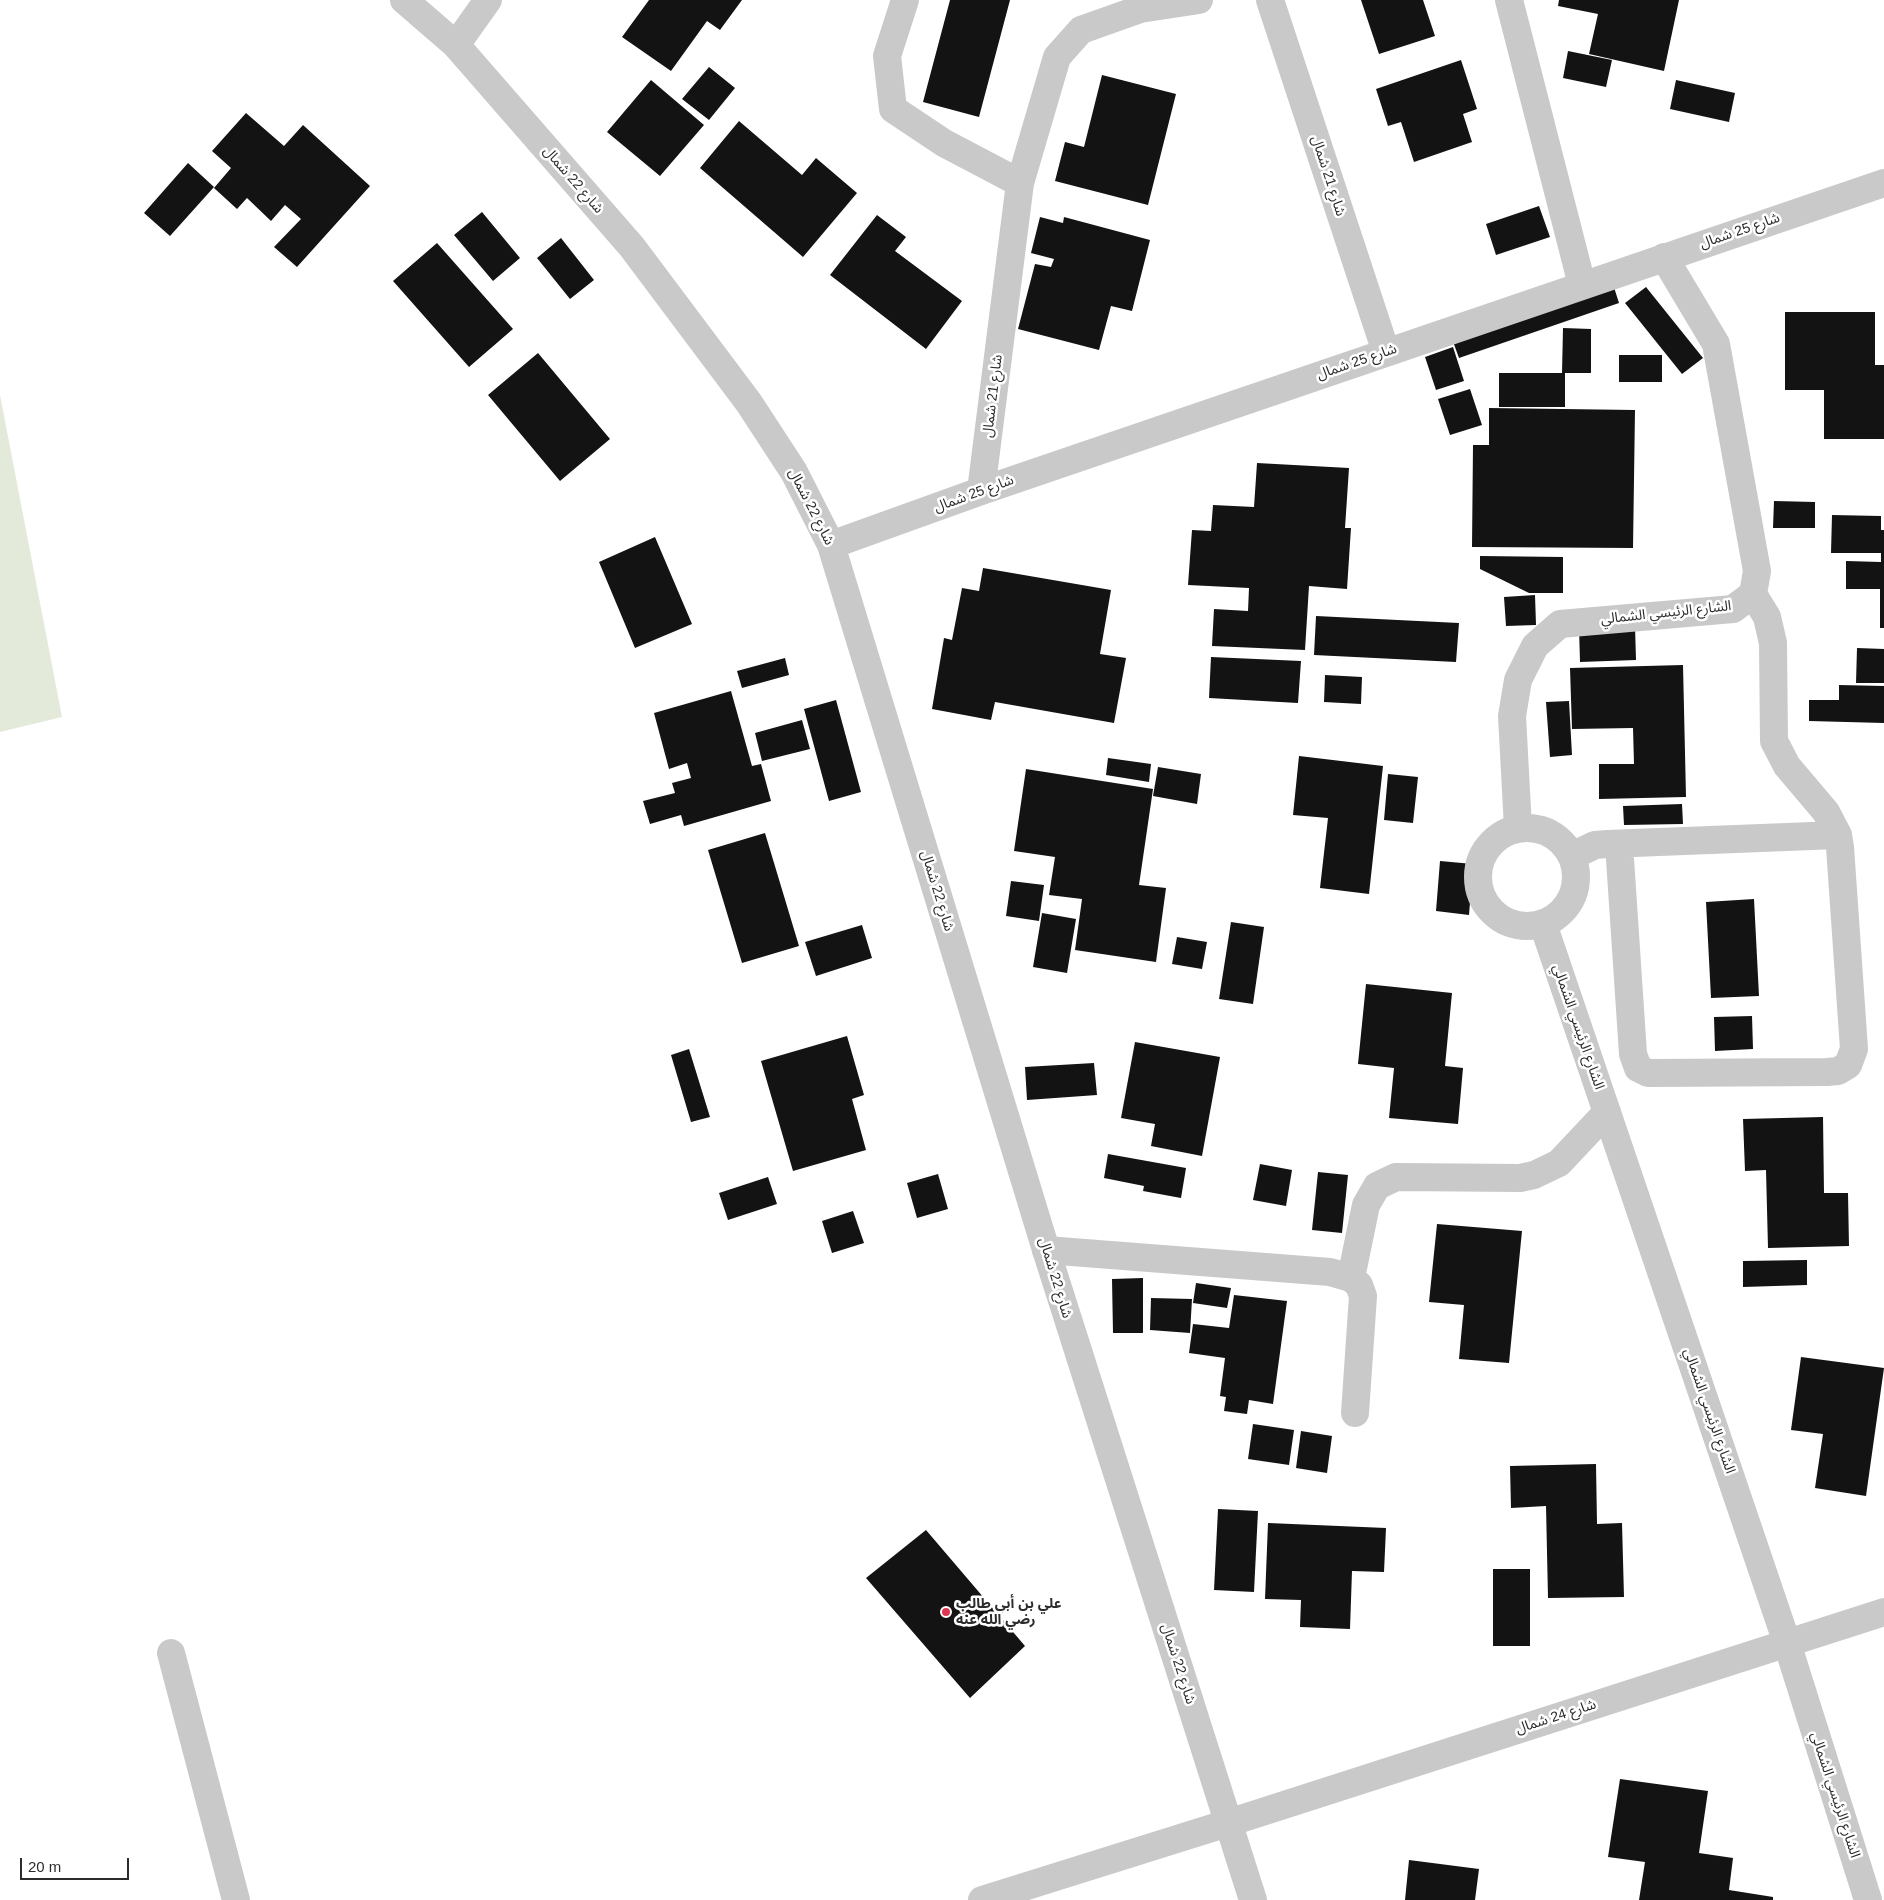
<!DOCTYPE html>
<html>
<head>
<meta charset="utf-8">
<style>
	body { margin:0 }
	#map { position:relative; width:1884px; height:1900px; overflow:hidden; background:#fff; font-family:Arial,sans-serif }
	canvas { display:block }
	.scale { position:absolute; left:20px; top:1858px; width:109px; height:22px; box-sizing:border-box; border:2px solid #2c2c2c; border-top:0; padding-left:6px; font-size:15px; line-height:18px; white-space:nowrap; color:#2c2c2c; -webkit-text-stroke:4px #fff; paint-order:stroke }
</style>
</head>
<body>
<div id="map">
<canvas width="1884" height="1900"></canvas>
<div class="scale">20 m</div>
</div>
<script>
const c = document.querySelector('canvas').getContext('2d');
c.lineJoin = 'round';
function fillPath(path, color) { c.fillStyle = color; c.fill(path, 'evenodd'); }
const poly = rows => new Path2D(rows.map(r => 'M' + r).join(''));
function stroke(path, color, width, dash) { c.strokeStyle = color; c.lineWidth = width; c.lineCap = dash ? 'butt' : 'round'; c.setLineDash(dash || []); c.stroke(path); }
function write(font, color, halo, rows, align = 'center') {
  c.font = font + ' Arial,"Noto Sans Arabic",sans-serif'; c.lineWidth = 5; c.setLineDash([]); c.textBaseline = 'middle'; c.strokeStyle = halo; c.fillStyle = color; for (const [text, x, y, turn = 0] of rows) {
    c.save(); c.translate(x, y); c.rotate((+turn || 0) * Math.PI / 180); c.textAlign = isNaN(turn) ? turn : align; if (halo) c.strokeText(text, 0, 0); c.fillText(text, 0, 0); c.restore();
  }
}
const green = poly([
	[0,395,62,717,0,732]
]);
const building = poly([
	[649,0,742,0,720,30,707,21,671,71,622,37],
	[950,0,1010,0,979,117,923,102],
	[1361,0,1423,0,1435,36,1379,54],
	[1559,0,1679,0,1664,71,1589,54,1598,14,1558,6],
	[1568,51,1612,60,1606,87,1563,78],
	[1461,60,1477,109,1463,114,1472,142,1414,162,1401,122,1388,126,1376,89],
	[709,67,735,88,709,120,682,99],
	[1102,75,1176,94,1148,205,1055,181,1065,142,1084,147],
	[651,80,704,125,660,176,607,132],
	[1676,80,1735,93,1729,122,1670,109],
	[246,113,284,146,303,125,370,186,297,267,274,247,301,219,285,205,271,221,247,198,237,209,214,188,231,168,212,151],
	[739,121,802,175,816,158,857,193,803,257,700,168],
	[188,163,214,187,170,236,144,213],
	[1539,206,1550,237,1496,255,1486,224],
	[482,212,520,258,493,281,454,235],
	[877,215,906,237,895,251,962,301,926,349,830,275],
	[1040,217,1063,223,1064,217,1150,240,1132,311,1111,306,1099,350,1018,329,1035,264,1051,267,1054,259,1031,253],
	[561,238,594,280,570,299,537,258],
	[437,243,513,329,469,367,393,281],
	[1612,281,1619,303,1459,358,1451,336],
	[1646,287,1703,358,1682,374,1625,303],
	[1785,312,1875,312,1875,365,1884,365,1884,439,1824,439,1824,390,1785,390],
	[1563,328,1591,329,1591,373,1565,373,1565,407,1499,407,1499,373,1562,373],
	[1453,347,1464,381,1436,390,1425,357],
	[538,353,610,439,560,481,488,395],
	[1619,355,1662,355,1662,382,1619,382],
	[1470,389,1482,425,1450,435,1438,399],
	[1489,408,1635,410,1633,548,1472,547,1473,445,1489,445],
	[1257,463,1349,468,1345,528,1351,528,1347,589,1309,586,1305,650,1212,646,1214,609,1248,611,1249,588,1188,585,1192,530,1211,531,1213,505,1254,507],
	[1774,501,1815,502,1815,528,1773,528],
	[1832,515,1881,516,1881,530,1884,530,1884,628,1880,628,1880,589,1846,589,1846,561,1881,562,1881,553,1831,553],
	[655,537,692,624,635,648,599,562],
	[1480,556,1563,557,1563,593,1529,593,1480,569],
	[983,568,1111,590,1100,654,1126,658,1114,723,995,702,991,720,932,709,944,638,952,640,962,588,979,591],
	[1535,595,1536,625,1506,626,1504,597],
	[1316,616,1459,623,1456,662,1314,655],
	[1635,626,1636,660,1580,662,1579,628],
	[1857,648,1884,649,1884,683,1856,683],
	[1211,657,1301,661,1298,703,1209,698],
	[785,658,789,675,742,688,737,671],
	[1683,665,1686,797,1599,799,1599,764,1634,764,1633,728,1572,729,1570,668],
	[1325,675,1362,677,1361,704,1324,702],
	[1839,685,1884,686,1884,723,1809,721,1809,700,1839,700],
	[731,691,752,766,761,764,771,801,684,826,681,815,650,824,643,801,675,793,672,783,691,778,687,763,669,769,654,713],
	[836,700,861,792,829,801,804,709],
	[1569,701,1572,755,1550,757,1546,702],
	[802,720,810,749,762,761,755,733],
	[1299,756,1383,766,1369,894,1320,888,1328,818,1293,815],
	[1108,758,1151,764,1149,782,1106,775],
	[1158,767,1201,774,1197,804,1153,796],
	[1026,769,1153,789,1139,885,1166,888,1156,962,1075,950,1082,899,1049,895,1055,857,1014,851],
	[1388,774,1418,777,1413,823,1384,820],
	[1682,804,1683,824,1624,825,1623,806],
	[765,833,799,946,742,963,708,850],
	[1440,861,1473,864,1469,915,1436,911],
	[1011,881,1044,885,1039,921,1006,916],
	[1754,899,1759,996,1711,998,1706,902],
	[1042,913,1076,919,1067,973,1033,967],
	[1231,922,1264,927,1253,1004,1219,999],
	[862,925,872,958,816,976,805,942],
	[1177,937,1207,942,1202,969,1172,964],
	[1366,984,1452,993,1445,1066,1463,1068,1458,1124,1389,1118,1394,1068,1358,1064],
	[1752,1016,1753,1049,1715,1051,1714,1017],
	[847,1036,864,1095,852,1099,866,1150,793,1171,761,1061],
	[1135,1042,1220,1057,1202,1156,1151,1146,1155,1124,1121,1118],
	[689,1049,710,1117,691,1122,671,1055],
	[1094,1063,1097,1095,1027,1100,1025,1067],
	[1823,1117,1824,1193,1848,1193,1849,1246,1768,1248,1766,1170,1745,1171,1743,1119],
	[1108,1154,1186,1168,1181,1198,1143,1191,1144,1186,1104,1178],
	[1260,1164,1292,1170,1286,1206,1253,1200],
	[1318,1172,1348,1175,1342,1233,1312,1230],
	[938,1174,948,1209,917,1218,907,1183],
	[768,1177,777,1204,728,1220,719,1193],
	[853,1211,864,1243,832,1253,822,1221],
	[1437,1224,1522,1231,1509,1363,1459,1359,1464,1305,1429,1302],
	[1807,1260,1807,1285,1743,1287,1743,1261],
	[1143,1278,1143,1333,1113,1333,1112,1279],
	[1196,1283,1231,1288,1227,1308,1193,1303],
	[1234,1295,1287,1301,1273,1404,1249,1400,1247,1414,1224,1411,1226,1397,1220,1396,1225,1358,1189,1353,1193,1324,1229,1328],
	[1151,1298,1192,1299,1190,1333,1150,1330],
	[1801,1357,1884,1368,1866,1496,1815,1488,1823,1434,1791,1430],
	[1253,1424,1294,1430,1289,1465,1248,1459],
	[1301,1431,1332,1436,1327,1473,1296,1468],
	[1596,1464,1597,1524,1622,1523,1624,1597,1548,1598,1546,1506,1511,1508,1510,1466],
	[1218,1509,1258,1511,1254,1592,1214,1590],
	[1268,1523,1386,1528,1384,1572,1352,1571,1350,1629,1300,1627,1301,1600,1265,1599],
	[926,1530,1025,1646,970,1698,866,1578],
	[1493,1569,1530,1569,1530,1646,1493,1646],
	[1620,1779,1708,1791,1699,1853,1733,1858,1729,1890,1773,1897,1773,1900,1639,1900,1645,1862,1608,1857],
	[1409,1860,1479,1869,1475,1900,1405,1900]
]);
const minor = poly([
	[905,0,887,56,893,109,944,143,1020,183,981,491],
	[1270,0,1386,352],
	[1509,0,1582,285],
	[456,45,488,0],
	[1020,183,1057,57,1081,30,1140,9,1199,0],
	'1478 877a49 49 0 1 1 98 0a49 49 0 1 1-98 0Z',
	[1518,828,1512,716,1518,680,1535,646,1560,624,1733,609,1753,594,1757,571,1716,344,1664,257],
	[1619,844,1633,1054,1638,1068,1648,1073,1827,1072,1838,1071,1848,1065,1854,1049,1840,847,1838,835,1826,812,1787,766,1774,741,1773,643,1767,617,1753,594],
	[1572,856,1595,845,1608,844,1838,835],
	[1543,924,1787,1643,1868,1900],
	[1046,1250,1330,1272,1351,1278,1359,1285,1363,1296,1355,1413],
	[1351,1278,1366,1205,1377,1186,1396,1177,1520,1178,1534,1175,1559,1163,1607,1112],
	[171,1653,236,1900],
	[982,1900,1228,1823]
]);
const tertiary = poly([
	[404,0,456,45,632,247,749,403,794,472,831,545,1046,1250,1253,1900],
	[831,545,981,491,1884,183],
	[1228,1823,1884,1612]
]);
const markers = [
	[946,1612,5,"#db3752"]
];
const streetNames = [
	["شارع 21 شمال",1328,176,72],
	["شارع 22 شمال",573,180,49],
	["شارع 25 شمال",1740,231,-19],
	["شارع 25 شمال",1357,362,-19],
	["شارع 21 شمال",993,396,-83],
	["شارع 25 شمال",974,494,-20],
	["شارع 22 شمال",811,507,63],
	["الشارع الرئيسي الشمالي",1666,613,-6],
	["شارع 22 شمال",937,891,73],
	["الشارع الرئيسي الشمالي",1578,1027,71],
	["شارع 22 شمال",1055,1278,73],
	["الشارع الرئيسي الشمالي",1709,1411,71],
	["شارع 22 شمال",1178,1664,72],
	["شارع 24 شمال",1556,1717,-18],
	["الشارع الرئيسي الشمالي",1835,1795,72]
];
const poiNames = [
	["علي بن أبي طالب",956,1604],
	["رضي الله عنه",956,1620]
];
fillPath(green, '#e4eada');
fillPath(building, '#131313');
stroke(minor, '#c9c9c9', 28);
stroke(tertiary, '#c9c9c9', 28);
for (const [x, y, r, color] of markers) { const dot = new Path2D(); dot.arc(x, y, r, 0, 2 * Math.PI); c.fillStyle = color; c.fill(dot); stroke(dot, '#fff', 2); }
write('14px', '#2c2c2c', '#fff', streetNames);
write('bold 14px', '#2c2c2c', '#fff', poiNames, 'left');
</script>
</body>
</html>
